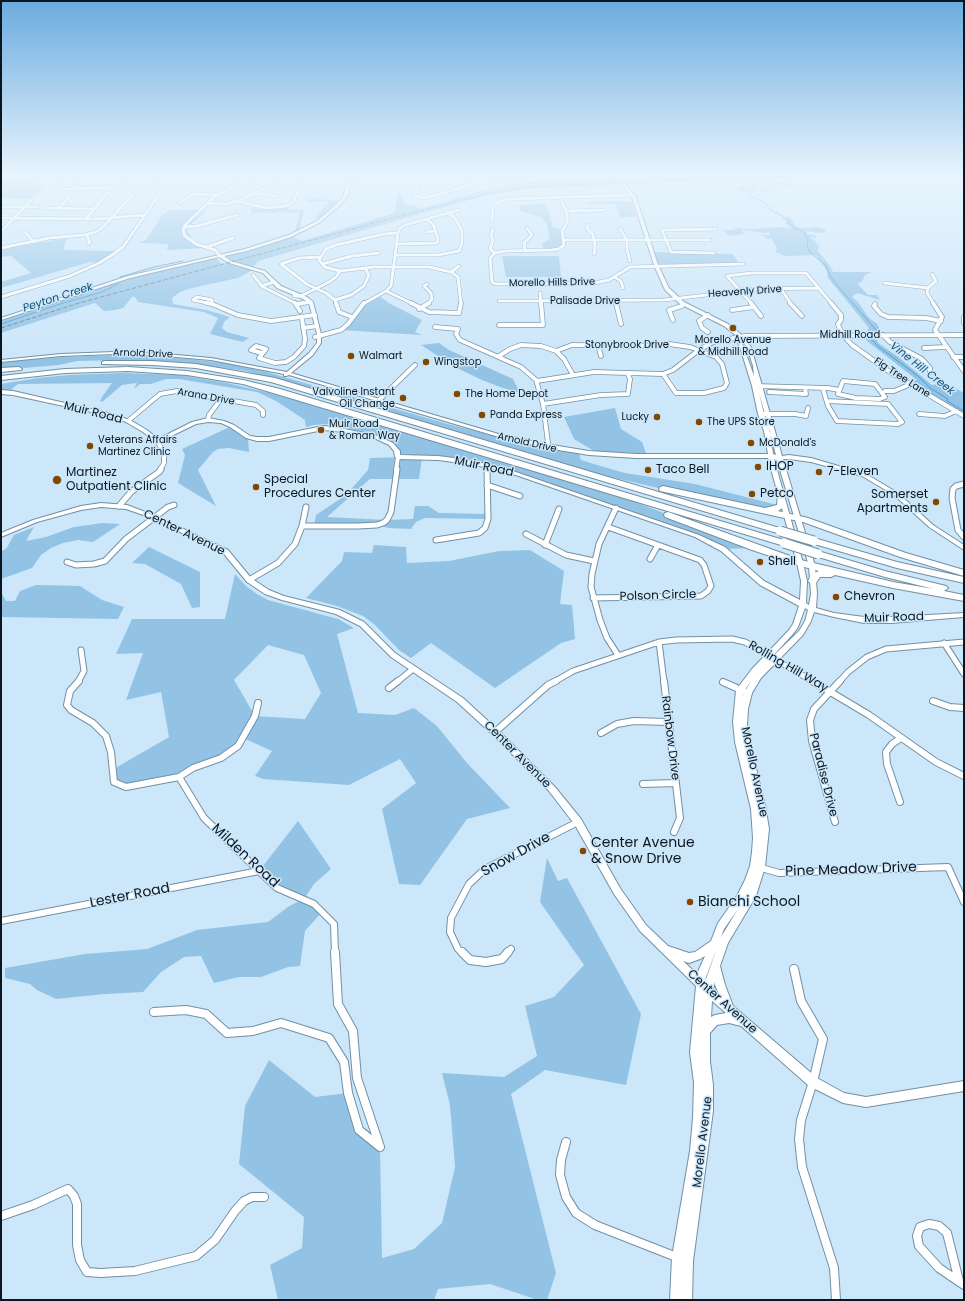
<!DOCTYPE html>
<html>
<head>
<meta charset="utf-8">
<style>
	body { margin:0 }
	#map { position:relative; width:965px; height:1301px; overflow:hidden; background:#cce7fa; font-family:Poppins,sans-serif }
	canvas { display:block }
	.frame { position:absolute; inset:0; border:2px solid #0b1720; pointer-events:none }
</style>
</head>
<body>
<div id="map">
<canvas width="965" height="1301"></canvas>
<div class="frame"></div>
</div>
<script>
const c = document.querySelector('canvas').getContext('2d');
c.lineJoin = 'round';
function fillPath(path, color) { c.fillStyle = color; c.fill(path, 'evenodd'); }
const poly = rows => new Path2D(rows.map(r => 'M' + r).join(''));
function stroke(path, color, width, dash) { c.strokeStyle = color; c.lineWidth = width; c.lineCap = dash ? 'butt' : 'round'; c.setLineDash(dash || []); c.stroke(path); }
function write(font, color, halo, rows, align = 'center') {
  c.font = font + ' Poppins,sans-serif'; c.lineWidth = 3; c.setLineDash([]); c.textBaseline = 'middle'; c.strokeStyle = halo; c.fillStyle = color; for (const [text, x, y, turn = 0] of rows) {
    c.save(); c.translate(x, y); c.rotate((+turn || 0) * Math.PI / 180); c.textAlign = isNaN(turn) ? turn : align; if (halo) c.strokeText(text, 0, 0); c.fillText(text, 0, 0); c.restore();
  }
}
const green = poly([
	[4,174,29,174,42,178,36,181,40,185,47,184,32,199,1,198,1,178,4,178],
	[614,174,632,174,644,177,693,174,718,174,719,176,727,174,892,174,866,178,843,178,843,176,807,177,623,184,624,185,600,187,563,187,525,189,484,196,385,224,262,260,257,262,254,267,237,263,226,257,291,236,302,241,395,213,398,190,406,205,414,205,420,209,474,193,516,183,554,180,555,178,614,176],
	[757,182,761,184,755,187,757,188,777,183,786,183,791,185,791,187,781,189,786,185,778,184,771,187,764,188,769,190,777,189,770,192,756,190,753,194,741,189,734,190,731,188,751,187,754,183],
	[307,199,339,200,320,218,315,217,329,202,307,202],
	[631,201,636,217,620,217,616,204,589,204,588,202],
	[544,203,549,212,553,228,563,229,564,245,559,249,545,251,542,244,550,238,546,223,541,217,520,211,519,206],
	[286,206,290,210,304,210,299,230,295,232,300,212,254,213,243,225,252,214,252,210,201,209,183,228,185,236,196,244,210,248,167,250,168,244,138,243,146,240,162,215,170,210,249,209,257,207,266,208],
	[787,216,794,221,795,222,792,223,796,225,795,226,802,228,815,227,824,229,826,231,822,233,805,231,808,234,817,236,816,238,810,236,820,247,817,250,830,266,833,272,872,272,865,275,862,282,857,283,868,295,877,295,880,300,857,293,852,297,858,302,869,318,877,324,883,335,875,335,878,343,897,356,932,385,945,383,964,393,964,416,907,382,917,380,867,341,864,335,869,328,828,278,827,271,816,255,785,256,775,252,777,248,771,238,767,239,763,235,769,235,770,232,765,233,742,230,744,234,729,236,724,230,737,230,732,228,751,229,780,227,793,229,785,223,787,220,782,219,786,218],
	[67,238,63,250,117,251,99,263,90,262,1,288,1,282,31,273,11,256,1,257,1,249],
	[652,252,733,254,739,264,656,265],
	[502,256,559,256,561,277,506,277],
	[215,258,217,259,222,264,226,263,253,270,238,278,192,288,180,292,172,298,173,304,207,310,230,317,224,322,222,328,227,332,249,338,243,342,210,334,218,318,204,312,138,302,135,297,132,297,123,308,115,310,104,311,95,303,1,333,1,321,123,280],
	[378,295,389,303,422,320,415,332,422,335,341,330,364,303],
	[439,343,449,350,513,379,520,393,500,387,482,380,455,367,421,345],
	[122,355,190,359,231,364,263,371,448,424,538,447,579,453,581,460,597,465,625,473,695,484,781,506,774,510,723,503,563,466,246,371,180,362,124,360,77,361,59,365,1,370,1,363,15,361,62,357],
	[123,373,181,375,227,383,274,394,352,417,370,419,591,485,755,548,723,549,710,542,572,492,487,466,422,458,419,479,370,479,327,517,387,520,413,519,415,506,428,506,439,513,488,514,488,519,425,518,416,522,411,529,388,528,377,525,314,526,316,515,346,495,368,470,370,458,410,457,409,455,401,454,391,441,382,437,329,424,313,425,306,427,305,420,276,401,257,392,179,379,166,379,151,384,140,384,134,389,137,383,122,385,102,402,100,401,102,397,112,383,18,384,7,393,1,392,1,384,38,378,69,375],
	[615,408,621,429,642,442,647,456,599,454,574,439,564,417],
	[232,426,248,437,249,452,229,448,218,449,213,452,198,470,216,506,178,483,185,455,182,449],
	[103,523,120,524,93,542,78,540,63,543,51,548,41,555,32,568,1,579,1,551,6,549,14,535,34,527,26,541,46,537,74,527],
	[374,545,406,547,407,563,449,561,499,551,530,550,564,571,560,604,572,605,575,639,561,643,495,688,431,643,411,658,399,650,375,625,363,616,337,606,306,598,342,561,344,552,372,553],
	[149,547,200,572,200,607,192,608,181,584,145,564,132,563],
	[235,574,246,586,257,594,268,600,338,619,354,628,337,634,358,713,395,715,414,708,437,726,467,763,510,808,467,819,420,885,399,884,382,809,416,783,400,759,349,785,263,779,255,776,272,751,243,738,238,746,179,777,126,787,114,782,112,770,169,737,161,692,126,700,143,653,116,654,132,619,225,619],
	[268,645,304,655,321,693,305,719,255,716,234,680],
	[36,585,80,586,102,600,124,607,118,619,1,617,1,592,6,601,15,601,20,591],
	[298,821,331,869,314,884,304,899,322,912,305,931,300,966,288,967,261,977,239,977,214,983,201,956,184,957,161,972,143,992,105,994,56,999,37,990,30,984,5,978,5,968,85,954,147,949,197,930,268,922,288,907,303,899,277,888,259,871],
	[547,858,558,881,567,878,641,1014,626,1085,545,1070,511,1094,556,1273,547,1300,538,1300,490,1284,438,1289,434,1300,278,1300,270,1265,302,1248,304,1217,239,1164,245,1106,269,1060,315,1097,348,1093,359,1130,380,1147,382,1258,414,1249,442,1223,455,1167,450,1105,442,1073,504,1077,537,1056,525,1006,554,997,584,965,540,902]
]);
const stream = poly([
	[746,184,747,187,741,188,742,190,748,192,751,196,765,203,771,210,782,216,795,229,803,231,808,240,807,247,810,252,826,266,830,276,836,284,877,331],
	[190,224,205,211],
	[187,229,187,233,191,237],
	[120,277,154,267,183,261],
	[1,324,60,304,102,292,118,284],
	[870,338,879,347,918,376,930,388,948,399,947,401,964,411]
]);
const minorFar4 = poly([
	[63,174,86,180],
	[128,174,167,183,221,183],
	[421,174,415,196,426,198,474,184,538,174],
	[461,174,461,182,467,185],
	[489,174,489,178,492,181],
	[225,176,243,174],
	[193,183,199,174],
	[47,184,66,175],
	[137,187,148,179],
	[77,188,86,180,103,174],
	[61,189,111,188],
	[256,193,276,196],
	[560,197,566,211,568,221,562,231,564,245,559,249,552,250,506,251,495,253,490,258,492,282,495,284,594,283,609,280,630,267,743,264],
	[180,203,193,194,218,195],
	[208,203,226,204,237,201,275,184,274,175],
	[1,207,38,207],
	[43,208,94,209],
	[59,208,69,197],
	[566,211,604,210],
	[1,218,95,219,145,215],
	[86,219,115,183,128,174],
	[492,221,493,207,501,201,511,199,631,195],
	[587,225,588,230,593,234,595,246,594,254],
	[184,227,197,226,237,215],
	[493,229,491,235,493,240,490,249,495,253],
	[620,229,627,240,627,249,630,261],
	[1,232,32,199],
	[25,232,34,242],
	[426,232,436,231],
	[398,233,384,234,336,245,326,249,319,260,325,267,340,271,374,267,429,267,451,272,458,277,461,304],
	[86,234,90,242,88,244],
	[564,240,710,240],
	[397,244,437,243,438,239,433,224,427,220],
	[207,247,233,238],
	[1,248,49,238,84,235,96,232,103,227,133,194],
	[525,251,524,243,532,235,527,228],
	[714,253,671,252,662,230,716,229],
	[395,255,438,255,459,251,462,243,462,231,455,218,447,212],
	[220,256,215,250,196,244,185,236,183,230,185,225,214,197,241,183,259,178,281,174,298,176,302,181,294,201,286,206,266,208,237,201],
	[320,257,299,258,281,264,308,285,326,293,335,300,336,304],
	[322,264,352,256,379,253],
	[451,272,459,266],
	[932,274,936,281,928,288,927,293,934,304],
	[253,275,263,287,297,304],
	[614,277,621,281,623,288],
	[884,283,928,288],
	[427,284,424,286,431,293,432,299,428,304],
	[261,286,274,282],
	[781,289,791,304],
	[386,291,413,304],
	[540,293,541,304],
	[294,296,301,296,329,282,336,277,340,271],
	[1,297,70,276,99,263,112,255,123,247,173,174],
	[197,297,212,300,212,304,193,300,197,297],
	[335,300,351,295,364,286,369,275,365,268],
	[499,301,664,300,757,289,818,288],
	[615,301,616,304],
	[297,304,311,302],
	[363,304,386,291,391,286,398,233,400,228,405,225,459,210],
	[752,304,727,276,752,273,806,273,832,304]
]);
const minorFar3 = poly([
	[207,303,212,304],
	[295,303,300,311],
	[336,303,339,312,352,317],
	[411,303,429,312,459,313,461,303],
	[616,303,621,324],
	[751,303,761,316],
	[790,303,802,316],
	[831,303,841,315,841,320,838,324,839,327,843,335,852,345,890,372,964,416],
	[933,303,942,317,935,330,964,371],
	[212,304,238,315,271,321,315,315],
	[297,304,304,303],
	[875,304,874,306,881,314,888,317,926,318,941,321],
	[419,309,429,303],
	[732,310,754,307],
	[708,315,699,321,702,328,708,332],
	[964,317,964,323],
	[673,320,669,310,682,306],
	[499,325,543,325,541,303],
	[435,327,458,329,456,334,460,340,521,367,536,380,543,404,548,443,546,448],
	[303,328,317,326],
	[883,335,890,342,922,359,930,368,930,372],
	[315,337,341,330,348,324,364,303],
	[598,345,601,356],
	[924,348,946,347],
	[556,351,572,345,641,346,669,344,690,347,716,357,722,364,727,383,724,388,704,393,676,393,663,374],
	[262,353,251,350,256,346,266,349,259,358,275,363,286,362,294,357,304,346,305,339,302,319],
	[499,356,510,349,521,345,541,346,556,351,564,359,573,375],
	[953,357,964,357],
	[537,381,594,372,663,374,673,370,699,350,713,342,745,336,964,335],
	[843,381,875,384,885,397,880,399,856,398,838,394,843,381],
	[755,386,828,388,839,390],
	[823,389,828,406,837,421,898,424,902,422,888,404,827,401],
	[885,391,894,391,911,384],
	[769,392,806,394,805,388],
	[377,402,415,365],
	[543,404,601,395,628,394,630,379,628,374],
	[761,414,795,414,806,416,808,408],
	[919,414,945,416,956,411],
	[208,420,209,415,221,399],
	[128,421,160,394,177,391,256,405,263,411,263,415],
	[157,441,164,453,164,463,160,470],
	[487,466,487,470],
	[396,470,398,457]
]);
const minorFar2 = poly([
	[964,484,956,486,953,489,952,498,958,530,964,537],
	[487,485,520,496],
	[119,506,131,492,159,472,161,469],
	[616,508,599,544,592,574,591,587,600,620,607,638,618,655],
	[302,526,358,526,377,525,383,523,387,520,391,512,397,469],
	[526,534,566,555,594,561],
	[436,540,479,533,485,528,488,519,487,469],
	[545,545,559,509],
	[650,559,658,545],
	[67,562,76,565,94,564,105,561,126,539,168,507,174,505],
	[249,580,278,563,295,544,302,526,306,507],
	[593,598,701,596,708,591,711,586,704,565,700,560,608,527],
	[659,642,664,682],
	[944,643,964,674],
	[78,682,84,671,81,650],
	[397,682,413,669],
	[554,682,573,671,659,642,676,640,732,639,745,642,814,682],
	[839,682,848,672,867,657,886,649,964,642]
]);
const minorFar1 = poly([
	[79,681,70,691,67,705,71,710,93,723,106,736,111,752,114,782,126,787,179,777,193,768,221,758,238,746,255,716,258,703],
	[664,681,680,818,674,832],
	[812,681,869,715,936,762,964,776],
	[723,682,748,693],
	[389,688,398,681],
	[933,701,950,707,964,708],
	[495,732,548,685,556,681],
	[601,733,617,724,634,721,668,722],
	[179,777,204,818,259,871,277,888,314,904,334,924,335,953],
	[643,784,675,783],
	[900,802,887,764,886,752,892,744,901,738],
	[835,822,812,741,810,720,814,709,840,681],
	[758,867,779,873,948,867,964,902],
	[1,921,259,871],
	[463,953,458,949,450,932,451,918,469,884,485,869,578,822],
	[507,953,511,949]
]);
const minor = poly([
	[462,952,470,960,486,962,502,959,508,952],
	[794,969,801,1001,823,1039,813,1082,801,1120,799,1139,802,1167,834,1268,836,1300],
	[154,1012,186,1010,206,1014,227,1033,253,1031,281,1023,329,1038,344,1062,348,1093,359,1130,380,1147,357,1078,353,1031,338,1004,335,952],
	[566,1142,561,1160,560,1175,566,1197,576,1213,595,1225,679,1258],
	[1,1216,33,1205,68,1189,74,1196,77,1204,77,1245,80,1260,87,1272,101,1273,135,1271,196,1256,215,1240,235,1211,244,1201,252,1197,264,1197],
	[959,1281,947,1233,939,1226,929,1224,920,1227,917,1236,919,1246,939,1268,964,1285]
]);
const tertiary = poly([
	[350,174,354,174,347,197,339,206,319,223,291,237,247,251,224,256,231,261,265,271,281,286,307,297,313,302,321,334,321,343,313,355,291,373,502,435,546,444,589,451,636,454,768,454,764,431,758,414,752,386,740,347,736,339,739,338,724,326,680,304,665,290,654,265,632,197,613,174,616,174,636,197,658,265,669,288,684,302,728,324,742,335,751,347,782,456,789,455,811,458,866,474,898,493,933,525,964,545,964,550,929,527,894,495,862,476,811,462,789,459,783,459,815,566,817,594,816,608,834,613,864,617,891,617,964,613,964,617,891,623,864,623,834,617,814,612,811,621,803,635,761,678,752,693,748,709,747,725,749,739,765,805,769,829,765,867,756,896,728,943,720,966,725,985,733,1006,817,1078,844,1093,866,1097,964,1081,964,1091,866,1107,843,1103,809,1086,741,1026,729,1023,717,1025,710,1033,710,1061,713,1085,713,1111,693,1261,692,1300,670,1300,672,1257,690,1151,693,1118,694,1083,690,1052,696,986,640,931,614,894,575,825,549,791,492,734,457,702,391,657,360,626,336,614,282,600,265,594,247,582,224,554,152,518,126,509,101,507,81,510,37,522,1,537,1,533,33,520,81,506,101,503,127,505,156,516,228,550,251,578,269,590,284,596,340,610,364,622,395,653,463,698,498,730,555,787,581,819,620,888,646,925,668,946,689,953,695,952,711,941,718,923,737,896,745,880,750,866,752,852,753,838,751,809,735,742,733,722,736,690,752,669,789,630,793,624,799,606,760,585,721,551,695,537,504,471,469,464,438,460,398,459,395,457,394,451,389,445,374,438,335,431,323,430,269,441,257,441,246,438,230,427,221,423,208,422,196,424,157,443,143,432,126,422,105,415,13,395,1,394,1,390,13,391,108,413,130,420,147,430,158,439,192,422,208,418,224,421,234,425,250,436,257,437,269,437,323,426,335,427,378,436,393,443,400,451,400,455,438,456,469,460,507,469,699,535,725,547,764,581,800,600,801,581,797,563,768,458,636,458,589,455,546,448,499,437,289,375,286,376,284,376,284,374,211,360,165,356,114,354,61,356,1,362,1,360,61,354,114,352,165,354,211,358,287,372,309,353,317,343,317,334,309,303,303,299,277,288,263,273,229,263,219,257,130,278,1,320,1,318,128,276,245,249,289,235,317,221,337,204,343,197,350,174],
	[741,340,747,347,753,366,754,376,741,340],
	[759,393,765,414,776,455,773,454,770,431,764,414,759,393],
	[774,459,777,460,809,566,811,594,809,605,806,603,807,581,803,563,774,459],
	[805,608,808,610,805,621,799,631,768,661,793,634,798,627,805,608],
	[751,681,744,693,743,699,744,691,751,681],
	[738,909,721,937,724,929,738,909],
	[717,948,705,982,706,977,717,948],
	[705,956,697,974,683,961,689,963,700,959,705,956],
	[715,982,715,985,719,994,713,989,715,982],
	[712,1001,726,1013,715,1015,711,1017,712,1001]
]);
const motorway = poly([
	[104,361,152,361,196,364,275,378,783,529,784,531,780,534,777,533,271,382,196,368,152,365,102,364,102,362,104,361],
	[19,367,22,369,21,370,1,372,1,368,19,367],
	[128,367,187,371,243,380,280,389,787,541,788,543,784,546,781,545,243,384,187,375,128,371,65,373,1,380,1,376,65,369,128,367],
	[663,486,765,508,777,505,778,494,784,494,785,506,778,511,808,518,906,553,964,570,964,576,900,557,803,522,660,491,659,489,660,487,663,486],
	[668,512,801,560,893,582,934,589,885,577,815,556,814,554,815,552,818,551,885,571,946,586,948,588,944,591,964,595,964,601,893,588,835,575,831,577,820,577,816,583,810,583,808,581,812,574,819,571,797,565,752,550,665,517,664,515,665,513,668,512],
	[814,538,897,562,964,577,964,583,897,568,811,543,810,541,811,539,814,538]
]);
const rail = poly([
	[960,174,964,175],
	[1,328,79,303,423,210,499,191,546,186,802,174]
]);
const motorwayBridge = poly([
	[780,531,814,541],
	[784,543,818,554]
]);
const markers = [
	[733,328,4,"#834700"],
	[351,356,4,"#834700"],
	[426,362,4,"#834700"],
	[457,394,4,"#834700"],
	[403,398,4,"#834700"],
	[482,415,4,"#834700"],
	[657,417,4,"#834700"],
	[699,422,4,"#834700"],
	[321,430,4,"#834700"],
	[751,443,4,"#834700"],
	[90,446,4,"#834700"],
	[758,467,4,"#834700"],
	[648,470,4,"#834700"],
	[819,472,4,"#834700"],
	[57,480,5,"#834700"],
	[256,487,4,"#834700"],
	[752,494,4,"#834700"],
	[936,502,4,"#834700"],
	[760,562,4,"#834700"],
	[836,597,4,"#834700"],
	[583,851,4,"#834700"],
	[690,902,4,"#834700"]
];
const farStreetnames = [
	["Morello Hills Drive",552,283,-1],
	["Heavenly Drive",745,292,-4],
	["Palisade Drive",585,301],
	["Midhill Road",850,335],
	["Stonybrook Drive",627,345],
	["Arnold Drive",143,354,2],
	["Fig Tree Lane",902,378,33],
	["Arana Drive",206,397,10],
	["Arnold Drive",527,443,13]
];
const farPoinames = [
	["Morello Avenue",733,340,"center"],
	["& Midhill Road",733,352,"center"],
	["Walmart",359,356],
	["Wingstop",434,362],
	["Valvoline Instant",395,392,"right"],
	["Oil Change",395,404,"right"],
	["The Home Depot",465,394],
	["Panda Express",490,415],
	["Lucky",649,417,"right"],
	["The UPS Store",707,422],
	["Muir Road",329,424],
	["& Roman Way",329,436],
	["Veterans Affairs",98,440],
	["Martinez Clinic",98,452],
	["McDonald's",759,443]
];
const farWaternames = [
	["Peyton Creek",58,298,-18],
	["Vine Hill Creek",922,369,38]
];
const streetNames = [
	["Muir Road",93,413,14],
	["Muir Road",484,467,12],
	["Center Avenue",184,533,26],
	["Polson Circle",658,596,-2],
	["Muir Road",894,618,-2],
	["Rolling Hill Way",788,667,30],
	["Rainbow Drive",670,738,83],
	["Center Avenue",517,755,45],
	["Morello Avenue",754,772,78],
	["Paradise Drive",823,775,76],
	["Center Avenue",722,1002,42],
	["Morello Avenue",703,1142,-83]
];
const poiNames = [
	["IHOP",766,467],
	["Taco Bell",656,470],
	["7-Eleven",827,472],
	["Martinez",66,473],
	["Outpatient Clinic",66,487],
	["Special",264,480],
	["Procedures Center",264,494],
	["Petco",760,494],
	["Somerset",928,495,"right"],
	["Apartments",928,509,"right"],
	["Shell",768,562],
	["Chevron",844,597]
];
const nearPoinames = [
	["Center Avenue",591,843],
	["& Snow Drive",591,859],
	["Bianchi School",698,902]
];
const nearStreetnames = [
	["Snow Drive",516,855,-29],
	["Milden Road",245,856,43],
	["Pine Meadow Drive",851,870,-2],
	["Lester Road",130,896,-11]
];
fillPath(green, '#92c3e5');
stroke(stream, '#4e9dd1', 1);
stroke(minorFar4, '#7190a6', 4);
stroke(minorFar3, '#7190a6', 5.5);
stroke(minorFar2, '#7190a6', 7);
stroke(minorFar1, '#7190a6', 8);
stroke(minor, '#7190a6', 10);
stroke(tertiary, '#7190a6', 2);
stroke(motorway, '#7190a6', 2);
stroke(minorFar4, '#fff', 3);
stroke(minorFar3, '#fff', 4);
stroke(minorFar2, '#fff', 5);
stroke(minorFar1, '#fff', 6);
stroke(minor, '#fff', 8);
fillPath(tertiary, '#fff');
fillPath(motorway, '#fff');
stroke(rail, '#697d8b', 1, [4.5, 2]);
stroke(motorwayBridge, '#7190a6', 11, []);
stroke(motorwayBridge, '#fff', 9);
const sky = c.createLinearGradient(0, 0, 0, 356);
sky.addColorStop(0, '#6aabdf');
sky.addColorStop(0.49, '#e8f4fd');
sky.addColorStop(1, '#e8f4fd00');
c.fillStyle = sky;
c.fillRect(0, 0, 965, 356);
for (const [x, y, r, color] of markers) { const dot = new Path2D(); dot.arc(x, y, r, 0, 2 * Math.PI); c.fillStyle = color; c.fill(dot); stroke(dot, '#cce7fa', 1.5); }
write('10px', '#0b1720', '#cce7fa', farStreetnames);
write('10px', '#0b1720', '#cce7fa', farPoinames, 'left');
write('italic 11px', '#135074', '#cce7fa', farWaternames);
write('12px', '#0b1720', '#cce7fa', streetNames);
write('12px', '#0b1720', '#cce7fa', poiNames, 'left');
write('14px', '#0b1720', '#cce7fa', nearPoinames, 'left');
write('14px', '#0b1720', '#cce7fa', nearStreetnames);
</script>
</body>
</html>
